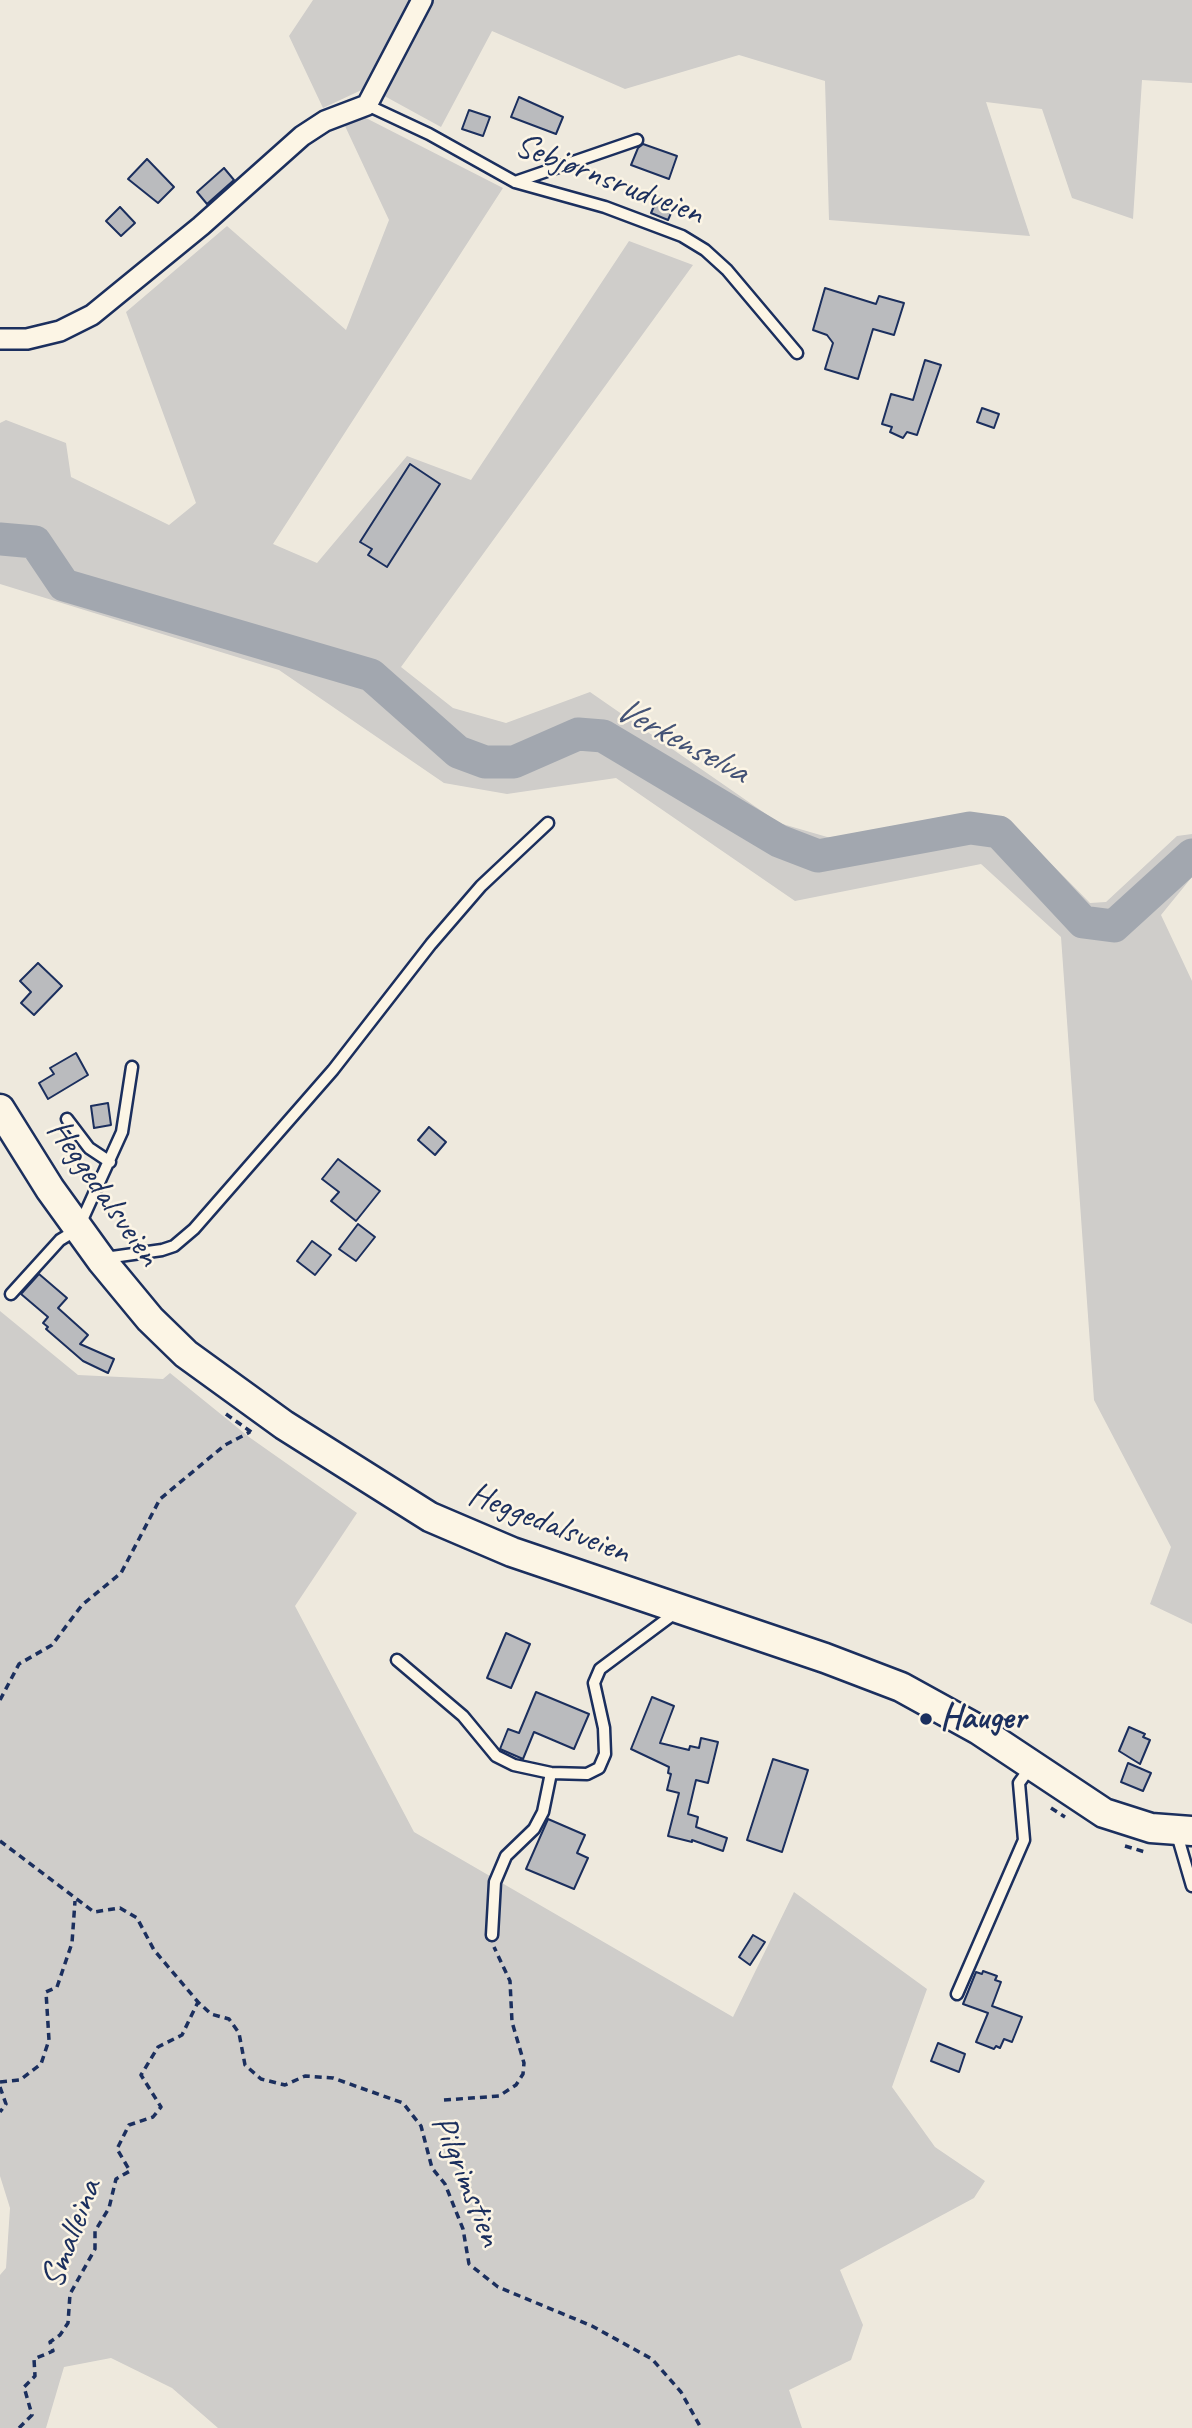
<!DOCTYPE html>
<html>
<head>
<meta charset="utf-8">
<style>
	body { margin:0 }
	canvas { display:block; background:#eee9dd }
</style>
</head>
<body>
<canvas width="1192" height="2428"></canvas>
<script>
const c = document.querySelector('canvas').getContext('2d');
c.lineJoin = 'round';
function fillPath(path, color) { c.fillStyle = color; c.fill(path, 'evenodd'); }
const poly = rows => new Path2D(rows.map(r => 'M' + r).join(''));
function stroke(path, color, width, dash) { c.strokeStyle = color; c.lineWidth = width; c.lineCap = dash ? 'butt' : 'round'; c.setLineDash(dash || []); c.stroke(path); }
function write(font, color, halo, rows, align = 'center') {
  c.font = font + ' Caveat,sans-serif'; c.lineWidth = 5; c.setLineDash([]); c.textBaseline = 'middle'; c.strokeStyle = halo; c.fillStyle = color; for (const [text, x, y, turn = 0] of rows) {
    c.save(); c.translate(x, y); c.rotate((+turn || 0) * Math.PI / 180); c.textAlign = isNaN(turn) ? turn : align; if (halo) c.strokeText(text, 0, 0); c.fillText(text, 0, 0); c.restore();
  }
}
const green = poly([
	[313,0,1192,0,1192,83,1142,80,1133,219,1072,198,1042,109,986,102,1030,236,829,220,825,81,739,55,625,89,492,31,441,127,368,87,323,108,289,36],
	[364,117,503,188,273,544,317,563,407,456,471,480,629,241,693,265,401,667,453,708,506,723,590,692,779,823,841,841,974,815,1008,820,1090,903,1106,902,1177,836,1192,834,1192,877,1161,915,1192,981,1192,1624,1150,1604,1171,1547,1094,1400,1061,937,981,864,795,901,616,778,507,794,444,783,279,670,0,584,0,423,6,420,66,443,71,477,169,525,196,503,126,312,227,226,346,330,389,220,345,126],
	[0,1311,78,1375,163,1379,170,1373,249,1437,357,1513,295,1606,414,1832,733,2017,794,1892,927,1989,892,2087,935,2147,985,2181,974,2198,840,2270,863,2325,851,2360,789,2390,802,2428,218,2428,172,2388,111,2358,64,2367,46,2428,0,2428,0,2275,6,2268,10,2208,0,2176]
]);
const river = poly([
	[0,539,35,542,64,585,371,675,458,752,485,762,514,762,578,734,603,736,779,841,818,856,970,828,999,832,1083,922,1114,926,1192,855]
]);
const building = poly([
	[519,97,563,117,556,134,511,117,519,97],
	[469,110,490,117,483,136,462,129,469,110],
	[643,144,677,156,669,179,631,165,638,148,643,144],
	[147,159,174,187,158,203,128,179,147,159],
	[224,168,234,180,207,204,197,192,224,168],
	[658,197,675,204,668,220,651,213,658,197],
	[120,207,135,223,121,236,106,221,120,207],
	[825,288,876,304,879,296,904,303,894,335,873,329,858,379,825,369,833,343,827,335,813,330,825,288],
	[925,360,941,365,917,435,907,432,903,438,890,432,892,427,882,424,891,394,913,400,925,360],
	[982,408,999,414,994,428,977,422,982,408],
	[410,464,440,484,387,567,368,555,372,549,360,542,410,464],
	[38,963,62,986,34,1015,21,1003,31,992,20,981,38,963],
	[76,1053,88,1075,48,1099,39,1083,54,1074,50,1068,76,1053],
	[108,1103,111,1125,94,1128,91,1106,108,1103],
	[429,1127,446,1142,435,1155,418,1140,429,1127],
	[338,1159,380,1191,356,1221,331,1201,339,1192,322,1179,338,1159],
	[358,1224,375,1237,356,1261,339,1249,358,1224],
	[312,1241,331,1255,315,1275,297,1261,312,1241],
	[39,1274,67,1298,58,1308,88,1335,80,1344,114,1359,108,1373,83,1361,46,1329,48,1327,43,1323,48,1317,21,1294,39,1274],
	[506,1633,530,1644,511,1688,487,1678,506,1633],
	[536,1692,589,1714,574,1749,534,1732,523,1759,500,1749,508,1729,519,1733,536,1692],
	[652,1697,674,1706,660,1743,689,1750,690,1746,699,1748,701,1738,718,1742,708,1783,696,1780,688,1814,698,1817,696,1827,727,1838,723,1851,692,1840,692,1842,668,1836,679,1793,667,1790,671,1774,668,1773,669,1767,631,1749,652,1697],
	[1129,1727,1145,1734,1143,1737,1150,1740,1140,1764,1119,1751,1129,1727],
	[773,1759,808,1770,782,1852,747,1840,773,1759],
	[1128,1763,1151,1773,1143,1791,1121,1782,1128,1763],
	[548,1819,585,1835,577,1853,588,1858,574,1889,526,1869,548,1819],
	[753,1935,765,1942,750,1965,739,1957,753,1935],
	[983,1971,997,1976,995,1980,1001,1982,992,2006,1022,2017,1012,2042,1004,2039,1000,2048,996,2046,994,2049,976,2042,988,2013,963,2004,976,1972,982,1974,983,1971],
	[938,2043,965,2054,959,2072,931,2061,938,2043]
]);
const path = poly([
	[226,1414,254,1434],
	[0,1700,19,1664,52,1645,82,1605,121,1573,160,1499,225,1445,250,1432],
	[1051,1808,1065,1817],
	[0,1841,94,1912,120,1908,137,1918,154,1950,198,2002,211,2014,229,2019,239,2033,245,2065,261,2079,285,2085,305,2076,333,2078,403,2103,421,2126,432,2168,445,2184,463,2229,469,2264,498,2287,592,2326,652,2359,681,2392,701,2428],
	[1125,1846,1145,1852],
	[0,2082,20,2080,41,2064,49,2040,46,1992,57,1987,72,1943,75,1901],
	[0,2087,6,2104,0,2112],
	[444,2100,499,2096,516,2085,523,2074,524,2063,512,2022,510,1981,494,1947],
	[19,2428,32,2415,24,2387,35,2376,34,2359,53,2351,50,2342,60,2335,68,2323,70,2294,95,2249,95,2231,109,2208,116,2179,130,2171,117,2149,129,2125,153,2117,161,2107,141,2075,158,2047,182,2035,198,2002]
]);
const lane = poly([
	[367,105,429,134,515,182,605,207,682,236,705,250,727,270,797,353],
	[515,182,637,140],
	[67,1119,89,1148,110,1162],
	[105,1258,162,1250,174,1246,194,1229,333,1070,431,944,481,886,548,823],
	[11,1294,60,1240,78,1229,122,1132,132,1067],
	[397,1660,463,1716,496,1756,514,1765,551,1773,587,1774,599,1768,605,1754,604,1728,594,1683,600,1669,675,1613],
	[1176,1831,1192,1886],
	[492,1935,495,1882,506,1856,534,1829,543,1812,551,1773],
	[957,1994,1024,1840,1019,1783,1030,1768]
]);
const street = poly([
	[0,339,27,339,60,331,92,315,201,226,302,136,325,121,367,105,422,0]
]);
const secondary = poly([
	[0,1109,50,1189,102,1261,150,1319,186,1354,284,1425,430,1517,512,1552,825,1658,901,1687,979,1730,1104,1813,1151,1828,1192,1831]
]);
const markers = [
	[926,1719,7,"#1b2f5e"]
];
const streetNames = [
	["Sebjørnsrudveien",609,180,21],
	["Heggedalsveien",103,1193,55],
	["Heggedalsveien",549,1524,21],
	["Pilgrimstien",466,2181,68],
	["Smalleina",72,2234,-69]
];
const poiNames = [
	["Hauger",940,1719]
];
const waterNames = [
	["Verkenselva",681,741,28]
];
fillPath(green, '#cfcdca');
stroke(river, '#a2a7af', 33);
fillPath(building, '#babbbe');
stroke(building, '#1b2f5e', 2);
stroke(lane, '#1b2f5e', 15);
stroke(street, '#1b2f5e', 24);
stroke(secondary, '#1b2f5e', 33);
stroke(path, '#1b2f5e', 3.5, [7, 5]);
stroke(lane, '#fcf5e5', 10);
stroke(street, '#fcf5e5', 19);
stroke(secondary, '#fcf5e5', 28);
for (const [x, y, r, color] of markers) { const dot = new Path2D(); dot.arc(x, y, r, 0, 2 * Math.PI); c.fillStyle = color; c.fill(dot); stroke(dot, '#fcf5e5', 2.5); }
write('35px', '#1b2f5e', '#fcf5e5', streetNames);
write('bold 35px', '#1b2f5e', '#fcf5e5', poiNames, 'left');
write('italic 37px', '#445376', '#fcf5e5', waterNames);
</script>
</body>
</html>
